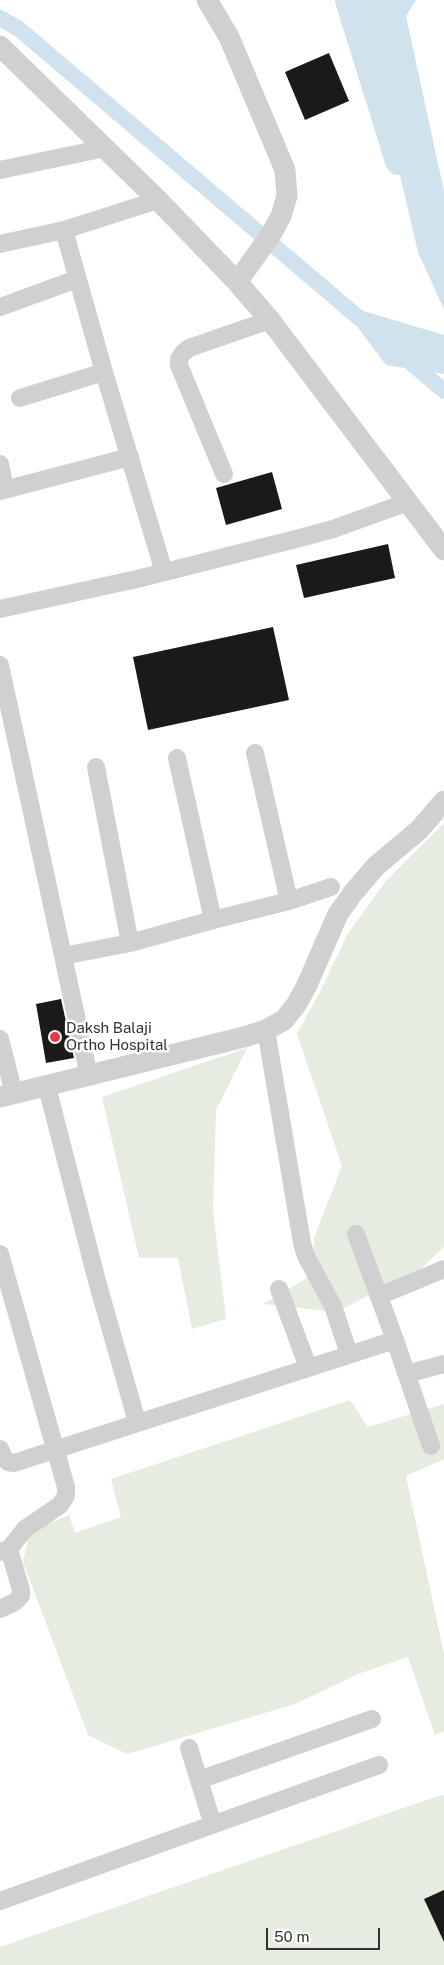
<!DOCTYPE html>
<html>
<head>
<meta charset="utf-8">
<style>
	body { margin:0 }
	#map { position:relative; width:444px; height:1965px; overflow:hidden; background:#fff; font-family:"Public Sans",sans-serif }
	canvas { display:block }
	.scale { position:absolute; left:266px; top:1928px; width:114px; height:22px; box-sizing:border-box; border:2px solid #333; border-top:0; padding-left:6px; font-size:15px; line-height:18px; white-space:nowrap; color:#333; -webkit-text-stroke:4px #fff; paint-order:stroke }
</style>
</head>
<body>
<div id="map">
<canvas width="444" height="1965"></canvas>
<div class="scale">50 m</div>
</div>
<script>
const c = document.querySelector('canvas').getContext('2d');
c.lineJoin = 'round';
function fillPath(path, color) { c.fillStyle = color; c.fill(path, 'evenodd'); }
const poly = rows => new Path2D(rows.map(r => 'M' + r).join(''));
function stroke(path, color, width, dash) { c.strokeStyle = color; c.lineWidth = width; c.lineCap = dash ? 'butt' : 'round'; c.setLineDash(dash || []); c.stroke(path); }
function write(font, color, halo, rows, align = 'center') {
  c.font = font + ' "Public Sans",sans-serif'; c.lineWidth = 5; c.setLineDash([]); c.textBaseline = 'middle'; c.strokeStyle = halo; c.fillStyle = color; for (const [text, x, y, turn = 0] of rows) {
    c.save(); c.translate(x, y); c.rotate((+turn || 0) * Math.PI / 180); c.textAlign = isNaN(turn) ? turn : align; if (halo) c.strokeText(text, 0, 0); c.fillText(text, 0, 0); c.restore();
  }
}
const green = poly([
	[444,823,444,1247,418,1271,336,1312,263,1304,314,1274,314,1238,342,1166,297,1034,324,984,347,935,385,882],
	[247,1048,216,1110,213,1210,226,1319,192,1329,178,1258,139,1258,102,1097],
	[350,1400,368,1427,444,1404,444,1459,406,1476,444,1654,444,1731,435,1735,408,1657,358,1674,295,1704,127,1754,88,1735,23,1562,30,1531,69,1515,75,1533,121,1517,111,1479],
	[441,1795,444,1796,444,1965,0,1965,0,1947]
]);
const water = poly([
	[359,0,416,0,406,16,444,191,444,310,418,252],
	[340,304,444,335,444,374,386,365]
]);
const canal = poly([
	[0,18,19,29,359,318],
	[404,357,444,391]
]);
const river = poly([
	[349,0,399,161]
]);
const building = poly([
	[329,53,349,101,305,120,285,72],
	[272,472,282,509,226,525,216,488],
	[388,544,395,578,304,598,296,565],
	[273,627,289,700,148,730,133,657],
	[61,999,74,1058,46,1063,36,1004],
	[444,1890,444,1942,424,1899]
]);
const minor = poly([
	[0,170,105,148],
	[158,200,64,230,104,372,164,572],
	[0,244,64,230],
	[0,307,77,279],
	[20,398,104,372],
	[0,464,5,489],
	[224,474,179,365,179,359,183,353,189,348,270,320],
	[0,491,130,457],
	[0,609,137,579,296,539,333,529,408,502],
	[0,665,89,1076],
	[255,753,289,901],
	[177,758,213,920],
	[96,767,130,943],
	[63,956,130,943,213,920,289,901,331,887],
	[266,1030,302,1243,306,1256,333,1306,349,1354],
	[0,1039,14,1094],
	[47,1087,97,1281,137,1422],
	[356,1234,395,1340,431,1446],
	[0,1254,66,1487,66,1496,60,1505,25,1529,9,1549],
	[279,1289,308,1367],
	[379,1296,444,1269],
	[407,1374,444,1364],
	[0,1449,4,1458,8,1462,14,1463,395,1340],
	[0,1552,9,1549,21,1590,21,1596,15,1602,0,1609],
	[189,1748,213,1825],
	[199,1780,372,1719],
	[0,1901,379,1765]
]);
const tertiary = poly([
	[207,0,229,37,285,170,287,196,281,216,270,236,237,282,270,320,444,550],
	[0,46,158,200,237,282],
	[0,1097,244,1037,266,1030,284,1020,296,1005,306,987,338,914,353,893,376,866,419,830,444,801]
]);
const markers = [
	[55,1037,6,"#e63946"]
];
const poiNames = [
	["Daksh Balaji",66,1028],
	["Ortho Hospital",66,1045]
];
fillPath(green, '#e6ecdf');
fillPath(water, '#cfe2ee');
stroke(canal, '#cfe2ee', 16);
stroke(river, '#cfe2ee', 28);
fillPath(building, '#1a1a1a');
stroke(minor, '#d0d0d0', 18);
stroke(tertiary, '#d0d0d0', 21);
for (const [x, y, r, color] of markers) { const dot = new Path2D(); dot.arc(x, y, r, 0, 2 * Math.PI); c.fillStyle = color; c.fill(dot); stroke(dot, '#fff', 2); }
write('15px', '#333', '#fff', poiNames, 'left');
</script>
</body>
</html>
